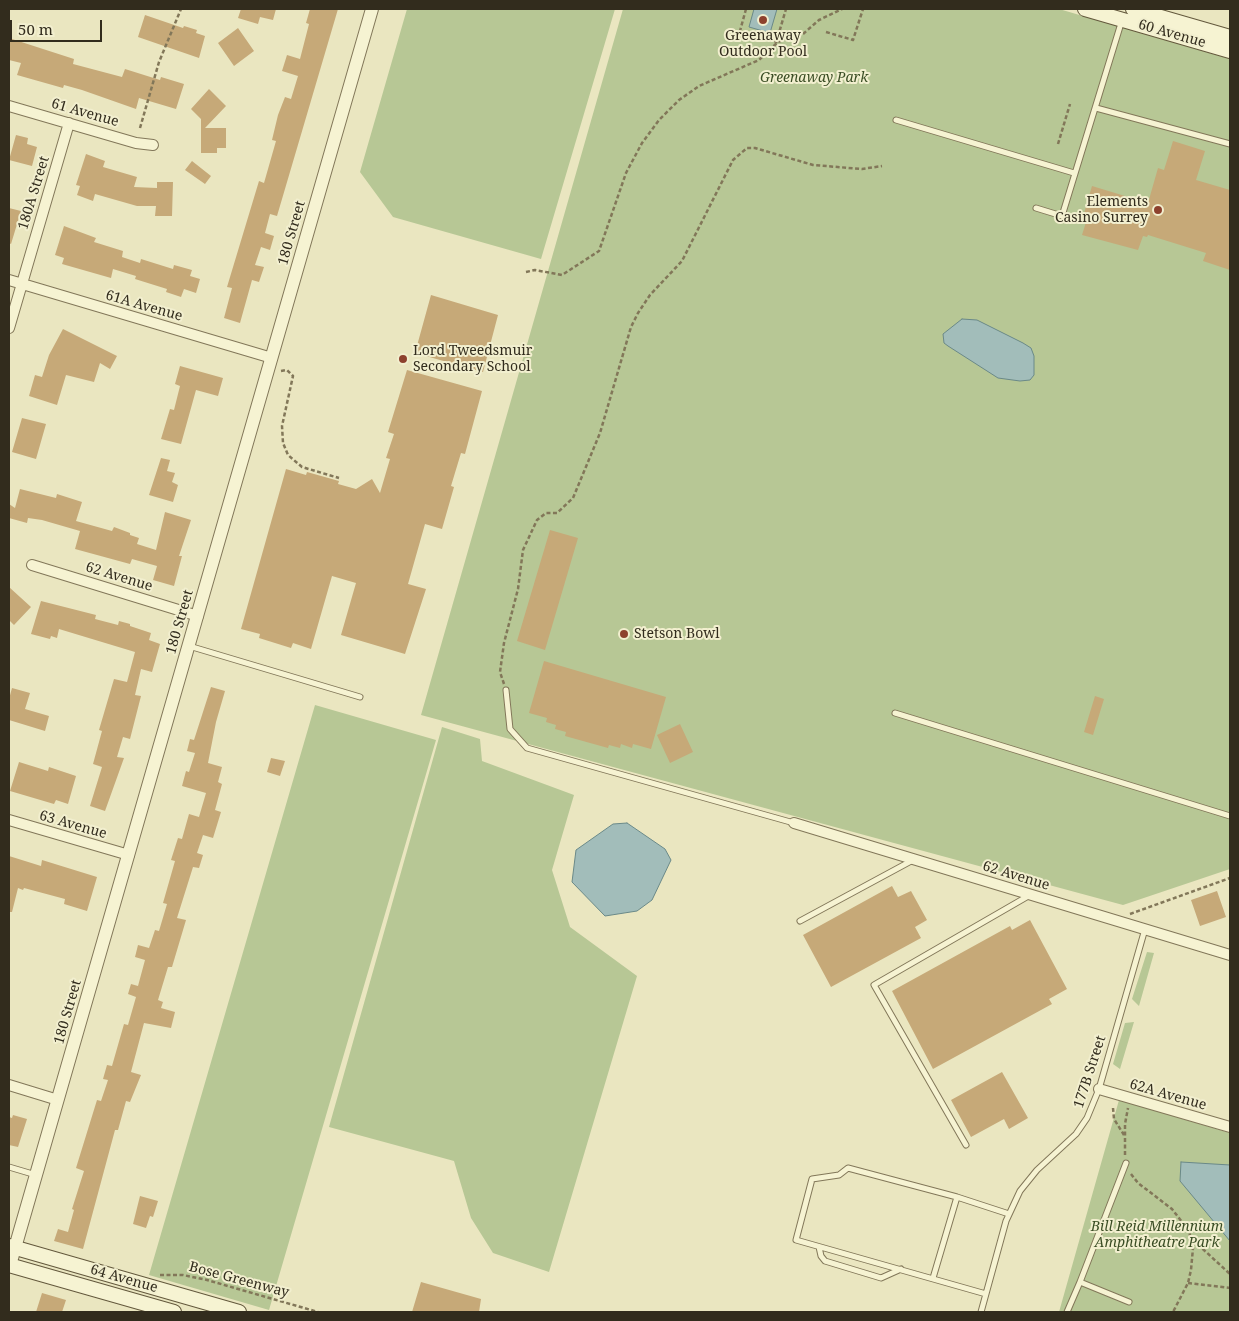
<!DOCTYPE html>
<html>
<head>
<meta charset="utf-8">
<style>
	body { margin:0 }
	#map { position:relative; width:1239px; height:1321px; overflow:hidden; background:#eae6c0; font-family:"Noto Serif",serif }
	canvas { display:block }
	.frame { position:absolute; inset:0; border:10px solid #322c1d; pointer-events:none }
	.scale { position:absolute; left:10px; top:20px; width:92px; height:22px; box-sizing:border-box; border:2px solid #322c1d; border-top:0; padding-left:6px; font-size:15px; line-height:18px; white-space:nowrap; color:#322c1d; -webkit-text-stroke:4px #f2efcf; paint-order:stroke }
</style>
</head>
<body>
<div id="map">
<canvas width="1239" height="1321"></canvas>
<div class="frame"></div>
<div class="scale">50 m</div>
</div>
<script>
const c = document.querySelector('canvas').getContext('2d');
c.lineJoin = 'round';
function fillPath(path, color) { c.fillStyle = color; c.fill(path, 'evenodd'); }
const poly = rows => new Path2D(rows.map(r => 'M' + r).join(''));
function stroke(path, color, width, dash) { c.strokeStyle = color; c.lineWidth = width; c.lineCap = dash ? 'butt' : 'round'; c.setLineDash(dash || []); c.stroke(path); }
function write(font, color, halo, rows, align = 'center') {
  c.font = font + ' "Noto Serif",serif'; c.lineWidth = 4; c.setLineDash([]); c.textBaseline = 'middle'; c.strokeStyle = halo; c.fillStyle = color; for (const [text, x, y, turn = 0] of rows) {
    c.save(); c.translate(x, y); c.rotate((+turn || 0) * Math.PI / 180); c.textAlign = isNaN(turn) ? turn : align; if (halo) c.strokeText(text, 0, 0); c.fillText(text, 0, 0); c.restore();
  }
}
const green = poly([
	[407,9,615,9,541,259,393,217,360,172],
	[623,9,1059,9,1230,59,1230,869,1123,905,421,715],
	[315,705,436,740,269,1310,149,1275],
	[442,727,480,739,482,761,574,795,552,870,570,927,637,976,549,1272,493,1253,471,1218,454,1161,329,1127],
	[1147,952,1154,953,1139,1006,1132,999],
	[1134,1022,1120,1069,1113,1064,1125,1023],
	[1119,1100,1230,1133,1230,1312,1059,1312]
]);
const water = poly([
	[754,9,777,9,770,33,749,27,754,9],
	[962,319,977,320,1023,343,1031,348,1034,356,1034,375,1030,380,1020,381,998,378,948,346,944,343,943,334,962,319],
	[627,823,665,849,671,860,652,900,637,911,605,916,572,882,576,850,613,824,627,823],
	[1181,1162,1230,1165,1230,1241,1180,1181,1181,1162]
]);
const building = poly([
	[241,9,276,9,273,20,260,17,258,24,238,18],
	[310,9,338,9,277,216,270,214,265,233,274,236,270,250,261,247,255,265,264,267,259,282,252,280,240,323,224,318,232,288,227,287,259,181,264,183,276,141,272,140,278,115,285,97,291,99,298,76,282,71,287,55,300,59,309,24,306,23],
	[145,15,183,28,184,26,197,30,196,33,205,36,199,58,138,37],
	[238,28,254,51,234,66,218,43],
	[9,38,74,59,73,64,122,77,125,69,160,80,161,77,184,84,176,109,139,98,136,109,82,90,64,85,63,88,17,75,21,63,9,60],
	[209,89,226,106,205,128,226,128,226,148,217,148,217,153,201,153,201,119,191,109],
	[16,135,28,138,27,144,37,147,32,166,9,160],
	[1173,141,1205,151,1196,180,1230,190,1230,270,1203,261,1206,253,1148,235,1147,237,1143,236,1138,250,1082,235,1087,219,1083,217,1092,186,1148,203,1158,168,1164,170],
	[86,154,105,161,103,167,137,177,134,187,157,188,157,182,173,182,172,216,155,216,156,206,137,206,95,194,93,201,77,195,80,186,76,185],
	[192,161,211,176,205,184,185,170],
	[9,208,21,211,11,244,9,243],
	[64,226,96,238,94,242,123,251,122,257,140,263,141,259,173,269,174,265,192,270,190,276,200,279,196,293,184,289,181,297,166,292,167,289,135,279,136,276,113,269,111,278,62,264,64,258,55,255],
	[431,295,498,315,483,372,415,353],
	[63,329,117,356,110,369,100,363,94,382,66,375,57,405,29,396,35,375,42,377,49,355],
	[180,366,223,378,218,396,196,390,181,444,161,439,170,409,174,410,180,386,175,384],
	[407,370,482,391,465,454,461,453,451,486,454,487,442,529,425,524,408,584,426,589,405,654,341,635,356,583,332,576,311,649,293,643,291,648,259,638,260,634,241,629,286,469,306,475,307,472,339,481,338,484,356,489,372,479,380,493,390,459,386,458,394,434,388,432],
	[22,418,46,424,36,459,12,452],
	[161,458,170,460,167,471,175,473,172,482,178,485,173,502,149,495],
	[20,489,56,498,57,494,82,502,76,521,112,531,114,527,130,533,130,535,139,538,137,544,156,550,165,512,191,520,179,556,182,556,174,586,153,580,157,566,132,559,130,564,75,549,80,531,42,520,28,518,27,523,9,518,9,504,15,508],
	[550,530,578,538,545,650,517,641],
	[9,587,31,607,14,625,9,620],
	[41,601,96,615,95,619,118,625,119,621,130,624,130,626,151,633,149,640,160,644,152,672,141,669,135,695,141,696,130,739,123,737,117,757,124,758,105,811,90,806,102,767,93,764,102,731,99,730,114,679,127,682,135,652,59,629,57,638,51,636,50,639,31,634],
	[544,661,666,697,651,749,633,744,632,748,621,744,620,748,609,745,608,748,565,736,566,732,555,729,556,725,546,722,547,718,529,713],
	[211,687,225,691,216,722,208,763,222,767,218,782,222,784,215,810,221,812,213,838,203,835,197,853,203,855,199,868,193,867,177,918,186,920,172,967,168,967,158,1000,163,1002,161,1008,175,1012,171,1028,144,1023,131,1072,141,1075,130,1102,126,1101,118,1130,115,1130,83,1249,54,1241,58,1229,68,1232,74,1210,72,1209,84,1171,76,1168,97,1100,101,1101,108,1080,103,1079,107,1065,112,1066,124,1024,128,1025,136,997,128,994,131,984,138,986,145,960,135,957,138,945,149,948,155,930,159,931,167,904,163,903,175,861,171,860,178,838,182,839,189,814,199,817,206,793,182,786,186,771,189,772,195,753,187,751,190,739,194,740],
	[12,688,30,693,25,709,49,716,45,731,9,720,9,699],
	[1095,696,1104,699,1093,735,1084,732],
	[680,724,693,752,670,763,657,735],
	[271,758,285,761,280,776,267,772],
	[19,762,48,771,49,767,76,776,68,804,56,800,54,804,10,791],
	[9,856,41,866,42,860,97,877,87,911,64,904,65,899,24,888,23,890,18,888,12,912,9,912],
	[892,886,898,897,911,891,927,920,915,927,921,938,831,987,803,935],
	[1217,891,1226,917,1200,926,1191,900],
	[1030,920,1067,989,1049,999,1052,1004,933,1069,892,991,1010,926,1012,930],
	[1002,1072,1028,1118,1009,1129,1004,1119,971,1137,951,1100],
	[13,1115,27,1119,18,1147,9,1145,9,1117,12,1118],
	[140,1196,158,1201,153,1217,150,1216,146,1228,133,1224],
	[421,1282,481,1299,479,1312,412,1312],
	[42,1293,66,1300,62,1312,36,1312]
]);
const path = poly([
	[746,9,740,31,777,42],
	[826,32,853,40,863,9],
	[776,43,786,9],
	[140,128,159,62,181,9],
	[1058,144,1070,104],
	[526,272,535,270,562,275,599,251,626,173,642,143,659,120,679,100,699,86,759,60,778,42,803,34,819,20,842,9],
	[281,371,287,370,293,376,282,426,283,443,288,455,302,467,339,478],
	[504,684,500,672,504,643,518,589,523,550,537,520,546,513,557,513,573,498,600,433,631,327,638,313,650,295,682,261,733,160,747,148,755,148,813,165,862,169,882,166],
	[1130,914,1230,878],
	[1113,1108,1114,1119,1124,1135],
	[1125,1155,1125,1124,1128,1108],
	[1131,1174,1138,1183,1172,1209,1189,1231,1193,1248,1191,1270,1188,1283,1173,1312],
	[1193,1240,1230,1274],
	[160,1275,183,1275,207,1280,318,1312],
	[1188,1283,1230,1288]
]);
const service = poly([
	[1096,108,1230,144],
	[896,120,1074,173],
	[1036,208,1062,216,1122,20],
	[189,646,360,697],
	[506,690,510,729,527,748,794,823],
	[895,713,1230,816],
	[800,921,913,860],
	[966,1145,874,985,1030,895],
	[9,1167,36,1175],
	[957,1197,1009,1214],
	[819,1247,821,1256,825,1261,881,1278,901,1269],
	[933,1278,957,1197,848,1168,839,1175,812,1179,796,1240,986,1294],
	[1080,1282,1126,1163],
	[981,1312,1006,1221,1020,1191,1037,1170,1076,1134,1087,1118,1099,1089,1145,929],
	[1067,1312,1080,1282,1129,1302]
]);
const minor = poly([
	[9,106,136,143,153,145],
	[9,280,272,358],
	[9,328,69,123],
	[32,565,198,616],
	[9,820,129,855],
	[794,823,1230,955],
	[9,1085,58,1100],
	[1099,1089,1230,1127]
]);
const tertiary = poly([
	[10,1265,372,9]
]);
const secondary = poly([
	[1085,9,1230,51],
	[1133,9,1230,37],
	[9,1246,239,1312],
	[9,1265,174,1312]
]);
const markers = [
	[763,20,5,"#8d412d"],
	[1158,210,5,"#8d412d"],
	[403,359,5,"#8d412d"],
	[624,634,5,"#8d412d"]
];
const streetNames = [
	["60 Avenue",1172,34,16],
	["61 Avenue",85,113,16],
	["180A Street",34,193,-73],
	["180 Street",292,233,-74],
	["61A Avenue",144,306,16],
	["62 Avenue",119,577,17],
	["180 Street",180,622,-74],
	["63 Avenue",73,825,16],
	["62 Avenue",1016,876,17],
	["180 Street",68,1012,-74],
	["177B Street",1090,1072,-72],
	["62A Avenue",1168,1095,16],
	["64 Avenue",124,1279,16],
	["Bose Greenway",239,1280,15]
];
const poiNames = [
	["Greenaway",763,36,"center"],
	["Outdoor Pool",763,52,"center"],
	["Elements",1148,202,"right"],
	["Casino Surrey",1148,218,"right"],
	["Lord Tweedsmuir",413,351],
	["Secondary School",413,367],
	["Stetson Bowl",634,634]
];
const parkNames = [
	["Greenaway Park",814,78],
	["Bill Reid Millennium",1157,1227],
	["Amphitheatre Park",1157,1243]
];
fillPath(green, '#b7c795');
fillPath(water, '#a2bdba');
stroke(water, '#6a8988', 1);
fillPath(building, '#c6a978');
stroke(service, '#827759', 7);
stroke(minor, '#827759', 12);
stroke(tertiary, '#827759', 14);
stroke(secondary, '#63583c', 16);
stroke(path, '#827759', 2.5, [4, 2.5]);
stroke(service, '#f6f3d2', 5);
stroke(minor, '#f6f3d2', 10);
stroke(tertiary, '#f6f3d2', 12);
stroke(secondary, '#f6f3d2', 14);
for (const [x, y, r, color] of markers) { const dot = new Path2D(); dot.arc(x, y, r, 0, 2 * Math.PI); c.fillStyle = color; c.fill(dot); stroke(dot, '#f2efcf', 2); }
write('14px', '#322c1d', '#f2efcf', streetNames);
write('14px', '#322c1d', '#f2efcf', poiNames, 'left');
write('italic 14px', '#3a4d24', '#f2efcf', parkNames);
</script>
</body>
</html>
